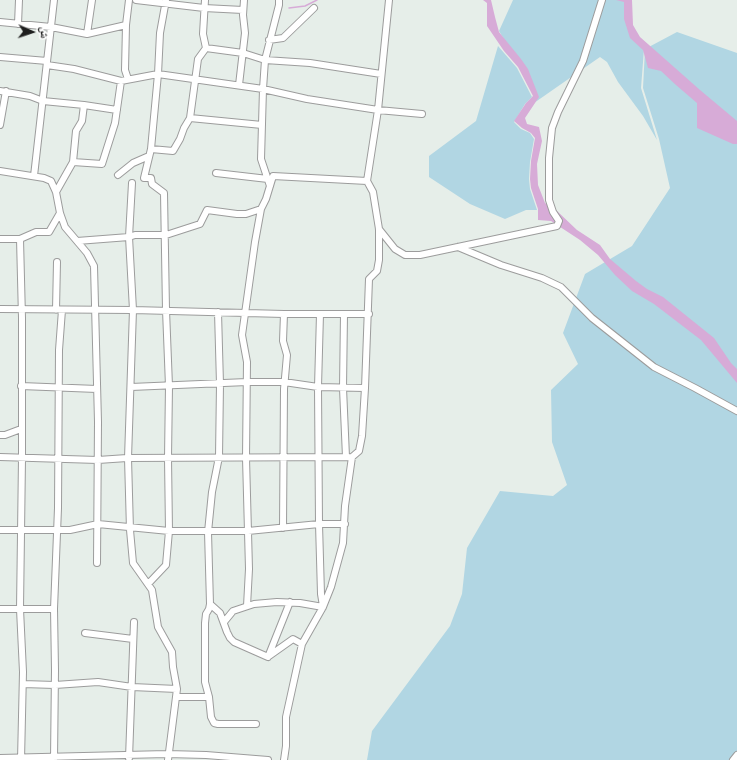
<!DOCTYPE html>
<html>
<head>
<meta charset="utf-8">
<style>
	body { margin:0 }
	#map { position:relative; width:737px; height:760px; overflow:hidden; background:#e6eee9; font-family:"Nunito Sans","Noto Naskh Arabic",sans-serif }
	canvas { display:block }
	.north { position:absolute; left:12px; top:12px; width:40px; height:40px; -webkit-text-stroke:3px #fff; paint-order:stroke; rotate:93deg; font-size:11px; font-weight:700; line-height:16px; text-align:center; color:#1f1f1f }
	.north::after { content:''; display:block; margin:auto; width:14px; height:18px; background:#1f1f1f; clip-path:polygon(50% 0,100% 100%,50% 72%,0 100%) }
</style>
</head>
<body>
<div id="map">
<canvas width="737" height="760"></canvas>
<div class="north">ش</div>
</div>
<script>
const c = document.querySelector('canvas').getContext('2d');
c.lineJoin = 'round';
function fillPath(path, color) { c.fillStyle = color; c.fill(path, 'evenodd'); }
const poly = rows => new Path2D(rows.map(r => 'M' + r).join(''));
function stroke(path, color, width, dash) { c.strokeStyle = color; c.lineWidth = width; c.lineCap = dash ? 'butt' : 'round'; c.setLineDash(dash || []); c.stroke(path); }
const grass = poly([
	[513,0,625,0,624,18,644,49,641,88,657,140,643,116,618,82,607,62,600,57,534,103,538,96,499,31],
	[677,32,737,53,737,760,367,760,372,731,450,626,462,594,467,548,500,491,553,496,567,485,552,442,551,390,578,364,563,333,585,274,632,246,670,188,659,139,643,88,645,49],
	[498,46,517,68,532,97,525,104,514,122,521,129,530,133,534,139,530,162,529,179,530,189,537,210,526,210,505,219,470,204,429,177,429,156,476,121]
]);
const water = poly([
	[483,0,491,0,495,17,499,32,521,59,528,69,539,97,525,118,527,124,539,127,542,141,537,164,538,185,545,203,557,211,577,230,600,245,610,259,636,281,647,289,663,297,714,338,731,363,737,369,737,383,701,340,654,304,632,291,615,275,598,255,580,240,551,221,538,220,538,209,531,188,530,179,531,161,535,138,531,133,522,128,514,121,526,103,533,96,518,67,504,51,487,26,487,3],
	[616,0,632,0,633,25,640,37,700,90,737,121,737,144,733,144,697,128,697,103,676,85,661,71,648,68,643,50,630,38,624,19,624,2]
]);
const stream = poly([
	[289,8,305,6,317,0]
]);
const minor = poly([
	[136,0,204,8,243,10],
	[0,22,51,27,87,34,126,25],
	[18,24,19,0],
	[87,34,92,0],
	[269,40,283,38,314,8],
	[206,48,243,53,265,60,310,63,381,74],
	[0,57,47,61],
	[47,65,74,69,121,81,158,74,263,89,307,99,378,110,422,114],
	[128,79,125,70,126,25,129,0],
	[239,85,245,33,243,15,244,0],
	[0,91,30,96,43,101,84,105,117,110],
	[190,118,262,125],
	[0,125,6,91],
	[151,149,173,151,180,139,184,128,190,118,198,59,206,48,203,34,205,0],
	[73,162,76,131,82,121,84,105],
	[0,171,44,178,51,181,56,192,60,213,65,227,87,253,94,266,98,422,97,563],
	[216,173,268,179],
	[118,175,133,163,149,156],
	[34,176,54,0],
	[132,183,129,237,133,310,128,458,130,530,133,563,152,590,158,627,172,652,173,667,177,689,168,760],
	[270,186,261,159,263,89,265,60,279,5,279,0],
	[56,192,73,162,102,164,115,123,121,81],
	[379,229,395,249,405,255,420,255,557,226,559,221,553,212,549,200,549,158,552,128,558,112,583,61,602,0],
	[0,239,20,239,36,232,49,232,60,213],
	[20,239,22,318,22,458,20,609,23,672,21,760],
	[77,241,129,237,135,235,166,235,200,224,207,210,237,214,246,214,261,209],
	[458,247,501,265,542,278,561,287,592,318,654,367,695,388,737,411],
	[0,309,133,310,284,314,369,314],
	[56,310,57,262],
	[218,312,220,384,219,457,212,492,208,532,210,604,220,613,227,632,230,638,234,642,268,657],
	[320,314,318,387,319,524,321,594,323,606],
	[344,314,343,388,346,457],
	[21,386,97,389],
	[131,387,247,382,284,382,318,387,365,388],
	[0,435,5,435,21,429],
	[0,457,98,460,127,458,352,457,359,451,362,436,365,388,369,279,377,271,379,260,379,229,373,192,367,181,378,110,389,0],
	[283,528,284,389,287,355,283,341,284,314],
	[0,530,70,530,98,524,169,531,248,531,319,524,345,524],
	[148,584,166,565,169,531,168,458,169,386,166,310,164,193,152,184,151,178,144,178,151,149,158,74,160,33,166,0],
	[210,604,209,609,206,614,205,623,205,682,209,697,211,717,214,723,218,724,256,724],
	[247,606,249,569,246,458,247,362,242,335,255,242,261,209,266,199,273,176,367,181],
	[0,609,54,609],
	[224,622,233,611,254,604,277,602,300,603,323,607],
	[85,633,133,639],
	[269,656,293,639,302,644],
	[268,657,290,602],
	[23,684,55,685,98,682,132,687,177,689],
	[177,697,209,697],
	[0,758,167,754,206,755,268,760],
	[129,758,134,622],
	[54,760,55,670,54,609,58,508,59,350,62,310],
	[284,760,286,746,286,717,302,644,323,607,331,587,343,543,345,506,352,457],
	[733,760,737,755]
]);
fillPath(grass, '#b1d6e3');
fillPath(water, '#d7abd7');
stroke(stream, '#d7abd7', 1.5);
stroke(minor, '#9c9c9c', 8);
stroke(minor, '#fff', 6);
</script>
</body>
</html>
